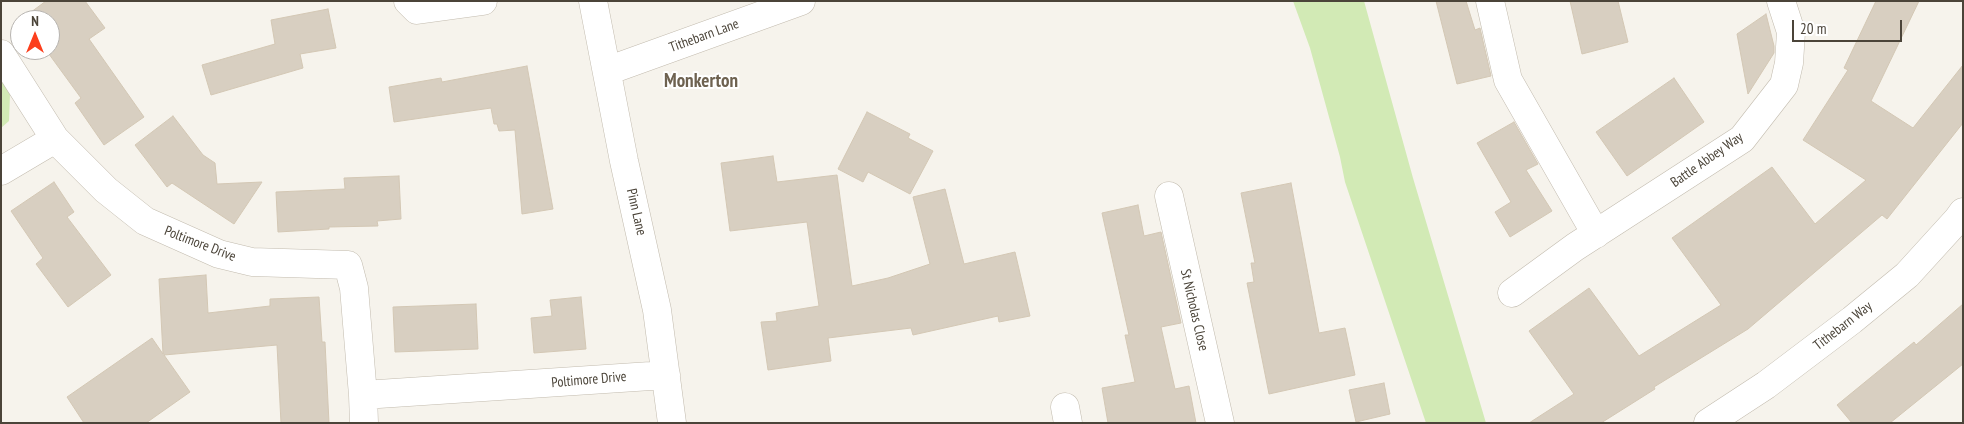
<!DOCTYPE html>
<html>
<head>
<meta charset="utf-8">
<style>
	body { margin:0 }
	#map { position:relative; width:1964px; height:424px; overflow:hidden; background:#f6f3ec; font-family:"PT Sans Narrow",sans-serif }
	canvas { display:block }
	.frame { position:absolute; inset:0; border:2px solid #4b4439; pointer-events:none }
	.north { position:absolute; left:10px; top:10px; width:50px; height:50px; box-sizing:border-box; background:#fff; border:1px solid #b7b4b0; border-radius:50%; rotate:0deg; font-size:14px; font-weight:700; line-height:20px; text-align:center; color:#4b4439 }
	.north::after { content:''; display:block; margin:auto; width:18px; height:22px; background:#fc3f1d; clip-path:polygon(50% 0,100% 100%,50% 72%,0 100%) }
	.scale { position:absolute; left:1792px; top:20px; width:110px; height:22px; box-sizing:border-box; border:2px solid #4b4439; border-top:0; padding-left:6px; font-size:15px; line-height:18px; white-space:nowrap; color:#4b4439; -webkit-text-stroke:4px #fff; paint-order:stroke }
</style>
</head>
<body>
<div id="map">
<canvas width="1964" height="424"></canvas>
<div class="frame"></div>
<div class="north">N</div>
<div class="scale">20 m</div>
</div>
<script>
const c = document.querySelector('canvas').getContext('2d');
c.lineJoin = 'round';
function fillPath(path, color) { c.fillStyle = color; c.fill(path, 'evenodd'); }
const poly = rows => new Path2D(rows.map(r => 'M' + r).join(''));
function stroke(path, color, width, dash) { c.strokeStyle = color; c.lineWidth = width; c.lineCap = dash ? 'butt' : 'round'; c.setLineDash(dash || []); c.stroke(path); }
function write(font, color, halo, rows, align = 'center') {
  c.font = font + ' "PT Sans Narrow",sans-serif'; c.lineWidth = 4; c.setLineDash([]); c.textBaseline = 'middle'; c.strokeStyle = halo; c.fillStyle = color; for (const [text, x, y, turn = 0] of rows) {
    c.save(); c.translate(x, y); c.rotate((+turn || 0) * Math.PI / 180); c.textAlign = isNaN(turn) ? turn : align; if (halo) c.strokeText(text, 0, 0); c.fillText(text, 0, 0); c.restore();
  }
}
const green = poly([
	[1293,1,1364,1,1413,178,1486,423,1426,423,1345,182,1340,157,1310,48],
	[1,79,10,94,9,121,1,128]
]);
const building = poly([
	[46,1,85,1,105,28,89,39,144,117,104,145,75,103,81,98,46,50,50,50,50,20,24,20,23,18,46,1],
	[1436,1,1466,1,1475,30,1480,28,1491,76,1457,84,1436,1],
	[1570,1,1618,1,1628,42,1582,54,1570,1],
	[1876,1,1919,1,1871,101,1913,128,1963,65,1963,123,1887,219,1882,215,1748,329,1654,387,1655,389,1601,423,1529,423,1574,394,1529,331,1589,288,1639,356,1721,305,1672,238,1772,167,1815,224,1866,180,1803,140,1848,70,1844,68,1876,1],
	[328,9,336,48,300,54,303,68,211,95,202,65,275,44,271,20,328,9],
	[1766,14,1774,46,1774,53,1748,94,1737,34,1766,14],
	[527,66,553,209,522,214,515,130,499,131,497,124,494,124,491,108,394,122,389,87,441,78,442,82,527,66],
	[1674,78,1704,122,1627,176,1596,132,1674,78],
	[867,112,910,134,908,138,933,151,910,194,868,172,863,182,838,169,867,112],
	[173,116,203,155,215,163,217,184,262,182,234,224,172,183,167,187,135,145,173,116],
	[1514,122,1538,164,1526,170,1552,211,1510,237,1495,212,1511,202,1477,143,1514,122],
	[773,156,777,182,837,175,852,286,888,278,930,264,913,197,945,189,964,264,1015,252,1030,316,999,322,998,316,913,335,911,328,828,338,831,361,768,370,761,322,777,321,776,313,819,306,807,222,730,231,721,163,773,156],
	[399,176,401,219,377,221,378,226,329,227,329,229,278,232,276,192,345,189,344,178,399,176],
	[54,182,74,212,67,217,111,275,68,307,36,264,43,258,11,211,54,182],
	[1291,183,1319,333,1345,328,1355,375,1269,394,1247,283,1254,282,1251,263,1255,263,1241,193,1291,183],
	[1138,205,1144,236,1161,232,1181,323,1161,327,1175,389,1189,386,1196,423,1108,423,1102,388,1135,382,1125,335,1129,335,1102,213,1138,205],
	[206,275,208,313,270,306,270,299,319,297,322,342,325,342,329,423,281,423,277,345,164,355,190,392,146,423,84,423,67,397,152,338,163,354,159,279,206,275],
	[581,297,586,349,534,353,531,318,552,316,550,300,581,297],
	[476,304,478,349,395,352,393,307,476,304],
	[1963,304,1963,364,1890,423,1852,423,1837,405,1914,342,1916,345,1963,304],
	[1384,383,1390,414,1356,422,1349,390,1384,383]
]);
const minor = poly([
	[408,1,417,10,483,1],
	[593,1,624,161,657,310,672,423],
	[1490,1,1508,80,1596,234],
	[1,54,55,139,106,190,145,221,219,254,252,262,348,265,354,288,363,395,666,375],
	[607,71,801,1],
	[1,171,55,139],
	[1169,196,1220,423],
	[1512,293,1575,247,1742,139,1784,85,1789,63,1791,32,1781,1],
	[363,395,364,423],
	[1065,407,1068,423],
	[1708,423,1766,385,1852,320,1907,275,1958,219,1963,212]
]);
const streetNames = [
	["Tithebarn Lane",704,36,-20],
	["Battle Abbey Way",1707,160,-35],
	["Pinn Lane",636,212,77],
	["Poltimore Drive",200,244,21],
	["St Nicholas Close",1194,310,77],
	["Tithebarn Way",1843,326,-38],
	["Poltimore Drive",589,380,-5]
];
const districtNames = [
	["Monkerton",701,82]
];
fillPath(green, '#d2eab5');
fillPath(building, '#d8cfc1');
stroke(building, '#d3c7b4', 1);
stroke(minor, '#c2bbae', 29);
stroke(minor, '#fff', 28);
write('14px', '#4b4439', '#fff', streetNames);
write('bold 19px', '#6e6250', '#fff', districtNames);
</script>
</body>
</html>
